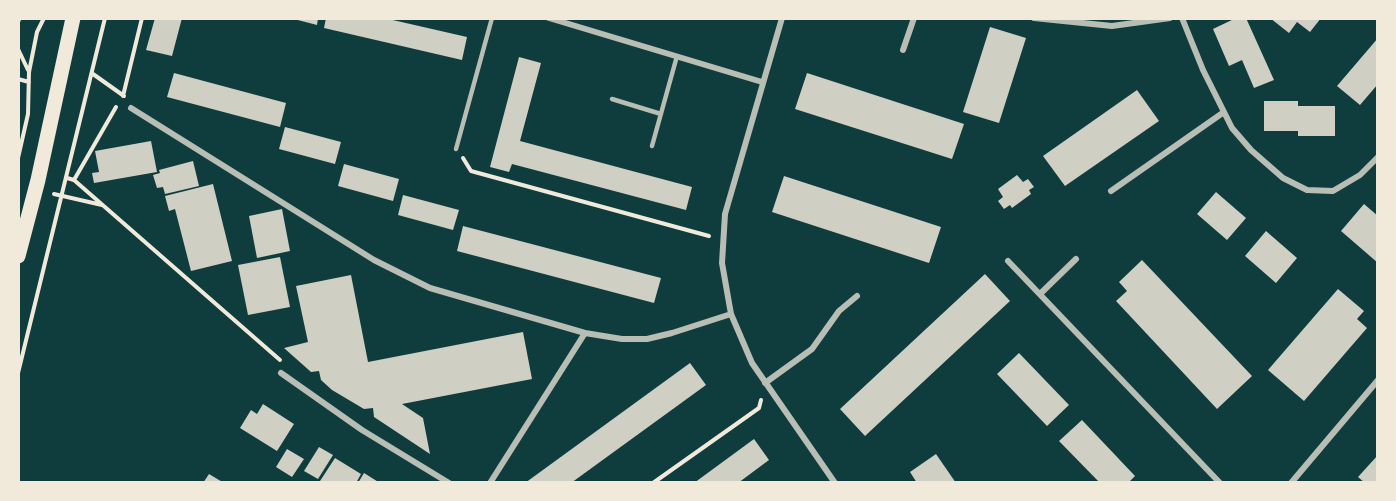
<!DOCTYPE html>
<html>
<head>
<meta charset="utf-8">
<style>
	body { margin:0 }
	#map { position:relative; width:1396px; height:501px; overflow:hidden; background:#0f3d3e; font-family:Mulish,sans-serif }
	canvas { display:block }
	.frame { position:absolute; inset:0; border:20px solid #f1e9da; pointer-events:none }
</style>
</head>
<body>
<div id="map">
<canvas width="1396" height="501"></canvas>
<div class="frame"></div>
</div>
<script>
const c = document.querySelector('canvas').getContext('2d');
c.lineJoin = 'round';
function fillPath(path, color) { c.fillStyle = color; c.fill(path, 'evenodd'); }
const poly = rows => new Path2D(rows.map(r => 'M' + r).join(''));
function stroke(path, color, width, dash) { c.strokeStyle = color; c.lineWidth = width; c.lineCap = dash ? 'butt' : 'round'; c.setLineDash(dash || []); c.stroke(path); }
const building = poly([
	[155,18,182,18,172,56,146,50],
	[290,18,318,18,317,25],
	[326,18,384,18,467,37,462,60,324,28],
	[1236,18,1246,18,1274,80,1254,88,1242,60,1229,66,1213,29],
	[1270,18,1321,18,1310,32,1297,22,1289,33],
	[990,27,1026,38,999,123,963,112],
	[1378,38,1378,84,1360,105,1337,86],
	[519,57,541,63,520,141,692,187,686,210,512,164,509,172,490,167],
	[174,73,286,103,280,127,167,97],
	[807,73,964,124,952,159,795,109],
	[1137,90,1159,121,1065,186,1043,156],
	[1264,101,1298,101,1298,106,1335,106,1335,136,1298,136,1298,131,1264,131],
	[285,127,341,142,335,164,279,149],
	[151,141,157,172,94,183,92,173,99,172,95,151],
	[193,161,199,186,165,194,163,187,157,188,153,175,160,173,159,170],
	[344,164,399,179,393,201,338,186],
	[1017,175,1023,182,1028,179,1034,187,1029,190,1031,194,1012,208,1010,205,1004,209,998,201,1003,197,998,189],
	[784,176,941,227,929,263,772,212],
	[213,184,232,261,191,271,175,209,169,211,165,196],
	[1216,192,1246,218,1227,240,1197,214],
	[403,195,459,210,453,230,398,215],
	[1364,204,1378,216,1378,263,1341,231],
	[282,209,290,251,257,258,249,216],
	[463,226,661,278,654,303,457,251],
	[1266,231,1297,258,1276,283,1245,256],
	[280,257,290,307,248,315,238,265],
	[1142,260,1252,376,1217,409,1116,301,1127,291,1119,282],
	[985,274,1010,301,865,436,840,409],
	[351,275,368,362,523,332,532,379,402,404,423,418,430,454,374,417,373,408,364,409,332,390,321,380,319,371,311,372,284,348,308,342,296,286],
	[1338,289,1364,311,1357,319,1367,328,1304,401,1268,370],
	[1019,353,1069,405,1047,426,997,374],
	[690,363,706,385,571,483,525,483],
	[263,404,294,424,277,451,240,428,251,410,257,414],
	[1082,420,1135,476,1128,483,1100,483,1059,441],
	[754,439,769,460,738,483,694,483],
	[319,447,333,455,318,479,304,471],
	[287,449,304,459,292,477,276,467],
	[936,454,956,483,917,483,910,472],
	[1378,455,1378,483,1365,483,1358,477],
	[335,458,361,474,356,483,320,481],
	[364,473,380,483,358,483],
	[209,474,224,483,203,483]
]);
const path = poly([
	[18,49,28,70],
	[93,74,124,96],
	[18,79,29,82],
	[123,96,142,18],
	[18,158,28,114,29,72,37,32,44,18],
	[463,158,471,171,709,236],
	[67,178,74,180,280,360],
	[74,180,116,107],
	[54,194,102,205],
	[18,373,105,18],
	[653,483,759,408,761,400]
]);
const service = poly([
	[612,99,661,114],
	[652,146,677,56],
	[456,149,492,18]
]);
const minor = poly([
	[549,18,762,82],
	[782,18,725,214,722,263,731,314,752,363,835,483],
	[1034,18,1112,26,1170,18],
	[1182,18,1203,70,1232,128,1251,150,1283,178,1307,190,1333,191,1360,175,1378,157],
	[18,20,19,18],
	[903,50,914,18],
	[131,108,374,260,430,288,585,333,622,339,647,339,672,333,731,314],
	[1111,191,1224,112],
	[1008,261,1220,483],
	[1040,294,1076,259],
	[281,373,362,430,449,483],
	[765,383,812,349,839,311,857,296],
	[490,483,585,333],
	[1291,483,1378,380]
]);
const primary = poly([
	[18,256,38,180,73,18]
]);
fillPath(building, '#cfcfc3');
stroke(path, '#f1e9da', 4);
stroke(service, '#b8beb3', 4.5);
stroke(minor, '#b8beb3', 6);
stroke(primary, '#f1e9da', 15);
</script>
</body>
</html>
